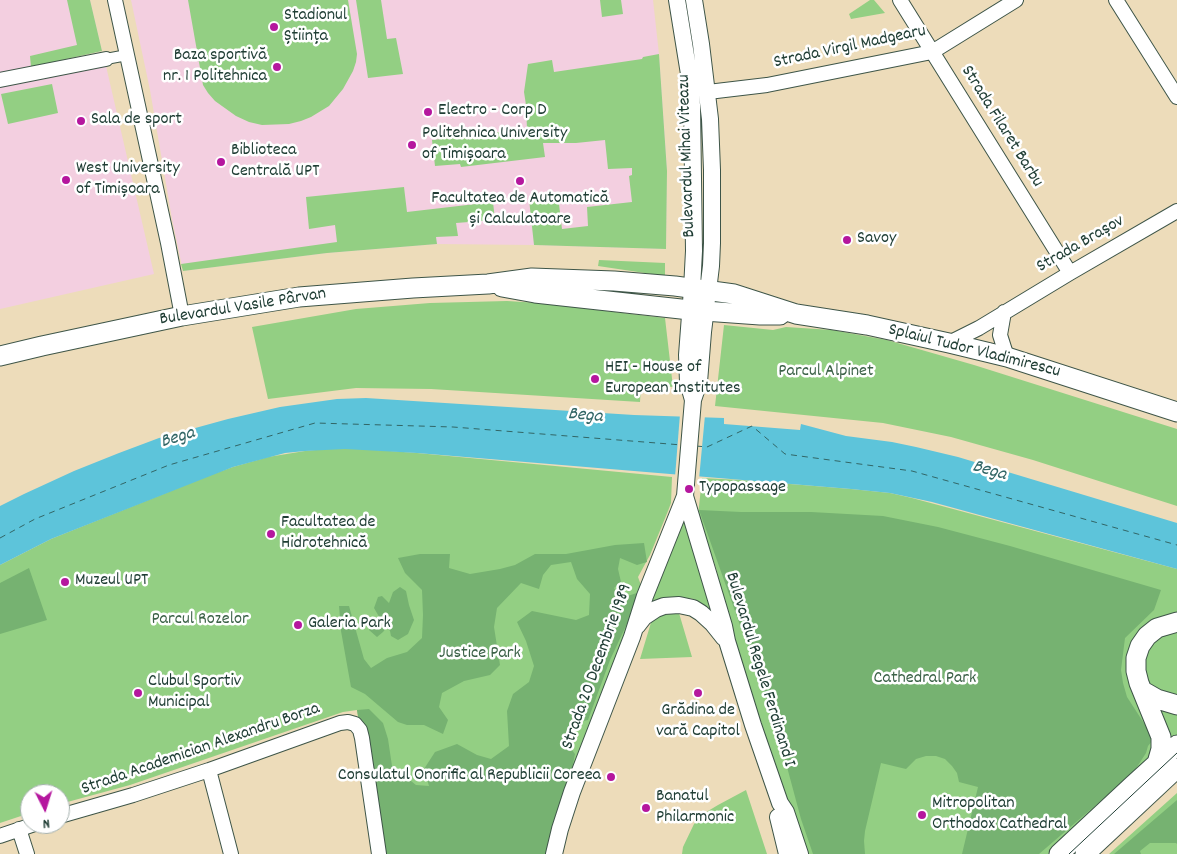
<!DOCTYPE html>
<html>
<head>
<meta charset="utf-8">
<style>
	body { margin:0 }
	#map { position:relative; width:1177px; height:854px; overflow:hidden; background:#eddcba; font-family:Dekko,sans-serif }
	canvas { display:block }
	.north { position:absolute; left:20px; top:784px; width:50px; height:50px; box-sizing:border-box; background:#fff; border:1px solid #a5b1ae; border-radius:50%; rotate:175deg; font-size:14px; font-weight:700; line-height:20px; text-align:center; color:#1f3d34 }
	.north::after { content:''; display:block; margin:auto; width:18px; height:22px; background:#b5179e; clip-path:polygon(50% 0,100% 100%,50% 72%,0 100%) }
</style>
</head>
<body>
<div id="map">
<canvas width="1177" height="854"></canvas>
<div class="north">N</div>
</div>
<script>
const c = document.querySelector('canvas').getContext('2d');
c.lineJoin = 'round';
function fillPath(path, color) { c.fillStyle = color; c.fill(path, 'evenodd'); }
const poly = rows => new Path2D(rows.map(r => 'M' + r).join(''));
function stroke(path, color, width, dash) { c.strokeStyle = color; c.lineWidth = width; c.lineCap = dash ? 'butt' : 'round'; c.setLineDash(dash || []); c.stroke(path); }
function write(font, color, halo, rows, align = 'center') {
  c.font = font + ' Dekko,sans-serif'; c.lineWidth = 5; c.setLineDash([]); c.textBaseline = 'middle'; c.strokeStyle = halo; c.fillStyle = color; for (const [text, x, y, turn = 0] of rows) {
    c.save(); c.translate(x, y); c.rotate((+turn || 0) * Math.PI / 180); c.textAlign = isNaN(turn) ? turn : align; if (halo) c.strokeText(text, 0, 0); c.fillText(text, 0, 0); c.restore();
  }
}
const built = poly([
	[0,0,90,0,102,51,0,73],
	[131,0,653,0,659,54,667,169,666,249,534,245,437,244,327,253,183,271,172,219,150,90],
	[106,66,154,274,0,309,0,86]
]);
const green = poly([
	[67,0,90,0,102,51,31,67,30,56,77,45],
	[188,0,348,0,357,54,356,62,353,71,343,89,329,106,311,117,301,121,289,124,262,125,249,122,236,116,215,101,208,93,203,85],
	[356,0,381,0,387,39,396,38,403,74,368,78],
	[600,0,621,0,623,14,602,17],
	[870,0,874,0,885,13,851,19,849,14],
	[659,54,667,171,666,249,534,245,529,199,558,196,562,229,588,226,587,207,632,202,629,176,632,175,632,168,608,169,605,140,576,143,543,143,545,157,461,167,460,164,435,166,432,140,527,129,526,105,524,92,528,64,552,60,554,72,642,59,643,57],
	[52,84,58,113,8,124,1,94],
	[404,187,407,212,493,202,495,220,456,223,458,236,436,237,437,244,327,253,183,271,181,264,337,242,335,225,309,229,306,197],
	[599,260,665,263,665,276,598,266],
	[507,301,539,303,665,318,673,387,641,385,640,402,431,389,356,388,268,399,252,327,356,309,430,303],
	[724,325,773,330,786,327,832,330,887,340,974,365,1177,429,1177,506,1033,460,951,437,883,423,715,406],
	[325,449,363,449,417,453,672,477,671,503,668,511,650,555,638,577,645,596,572,792,379,854,357,710,343,712,130,785,60,804,60,794,30,794,30,813,0,823,0,565,51,539,213,474,233,467,268,457,305,451],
	[702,478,741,480,851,489,890,493,912,498,1177,569,1177,738,1052,854,791,854,728,619,716,568,698,516],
	[683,514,713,615,701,604,694,599,687,598,660,599,653,601,647,605],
	[679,613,692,657,640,659,653,616],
	[746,790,767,854,682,854,683,847,694,824,708,811,718,805],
	[1177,793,1177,854,1109,854]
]);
const forest = poly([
	[699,510,741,512,811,512,883,516,938,527,1010,546,1161,590,1154,610,1125,638,1121,670,1123,683,1127,697,1149,731,1152,741,1148,746,1146,753,1133,773,1039,854,962,854,978,787,959,782,957,773,952,766,945,759,936,756,926,756,916,759,906,769,881,763,865,831,864,841,865,854,813,854,801,819,776,726],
	[644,543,647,562,637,565,620,558,618,569,621,582,614,588,621,598,637,593,632,613,610,660,588,720,574,723,567,731,568,745,575,754,572,769,555,818,546,854,381,854,357,710,369,709,383,723,388,739,392,766,416,785,429,786,424,769,435,752,457,744,477,755,491,759,509,746,507,711,513,694,529,682,534,666,526,641,517,622,532,611,576,620,589,615,590,594,577,579,571,562,551,565,543,575,539,589,521,583,497,608,494,627,500,665,490,675,464,681,442,693,439,707,448,720,443,734,424,725,407,725,398,722,365,694,351,687,341,631,339,606,349,606,364,659,371,668,387,658,407,652,422,638,423,615,422,590,405,573,398,558,420,554,450,554,449,568,470,574,500,569,515,565,535,554,566,554,615,545],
	[29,568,47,620,0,634,0,583],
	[400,587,406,591,409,605,414,620,408,634,398,640,391,636,390,631,387,627,383,632,377,637,369,630,372,624,381,620,374,608,378,597,382,596,389,603,393,592],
	[1177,800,1177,844,1176,843,1150,843,1140,851,1141,854,1114,854]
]);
const water = poly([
	[366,398,634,415,724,418,724,424,800,430,801,424,846,436,892,442,916,447,958,457,1177,523,1177,569,932,502,890,493,851,489,417,453,345,449,305,451,285,453,233,467,51,539,0,565,0,506,24,494,74,471,119,453,159,438,228,419,280,407,337,399]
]);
const pier = poly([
	[680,414,705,415,699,479,675,477]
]);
const ferry = poly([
	[696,446,707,447,752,426,785,454,912,471,1177,545],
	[0,538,35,519,169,465,315,423,453,427,682,445]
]);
const pedestrian = poly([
	[106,59,127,55]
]);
const minor = poly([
	[115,0,168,243,182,316],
	[900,0,1070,273],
	[1116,0,1177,97],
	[0,80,106,59],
	[708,92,767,85,932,52,1016,0],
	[1004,312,1000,335,1007,357],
	[949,343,979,328,1070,273,1177,211],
	[209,770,231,854],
	[60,816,133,795,209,770,340,723,348,722,355,724,360,730,362,738,379,854],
	[19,829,27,854],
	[0,836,35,824]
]);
const tertiary = poly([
	[677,0,689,74,692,105,694,251,692,289,687,355,688,382,693,400],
	[685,496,724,626,727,641,753,725,780,803,786,812,800,854],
	[637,626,644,617,656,609,664,606,679,605,693,608,701,613,712,623,724,638],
	[778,817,787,854],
	[554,854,560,829,572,792,632,637,645,596,685,496,693,400,699,382,703,332,711,266,712,243,712,170,710,119,701,44,694,0]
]);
const secondary = poly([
	[502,287,535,293,690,310,760,315,780,315],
	[0,356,42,346,182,316,299,297,413,288,488,284,532,278,614,281,675,286,734,294,796,314,867,325,949,343,1007,357,1177,412],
	[1143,691,1157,699,1177,705],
	[1157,763,1161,749,1161,737,1139,683,1136,671,1136,658,1140,646,1147,636,1157,628,1177,622],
	[1059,854,1133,785,1177,745],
	[1085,854,1177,768]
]);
const tram = poly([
	[1069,854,1177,753]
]);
const markers = [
	[274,27,5,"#b5179e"],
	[277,67,5,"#b5179e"],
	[428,112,5,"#b5179e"],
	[81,121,5,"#b5179e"],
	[412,145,5,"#b5179e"],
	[221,162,5,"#b5179e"],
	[66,180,5,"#b5179e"],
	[520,181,5,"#b5179e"],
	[847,240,5,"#b5179e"],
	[595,379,5,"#b5179e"],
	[689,489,5,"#b5179e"],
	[271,534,5,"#b5179e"],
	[65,582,5,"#b5179e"],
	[298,625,5,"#b5179e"],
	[138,693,5,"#b5179e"],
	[698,693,5,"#b5179e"],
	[611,777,5,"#b5179e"],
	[646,808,5,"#b5179e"],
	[922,815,5,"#b5179e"]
];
const poiNames = [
	["Stadionul",284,17],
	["Știința",284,38],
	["Baza sportivă",267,57,"right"],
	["nr. 1 Politehnica",267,78,"right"],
	["Electro - Corp D",438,112],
	["Sala de sport",91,121],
	["Politehnica University",422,135],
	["of Timișoara",422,156],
	["Biblioteca",231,152],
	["Centrală UPT",231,173],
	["West University",76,170],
	["of Timișoara",76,191],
	["Facultatea de Automatică",520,200,"center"],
	["și Calculatoare",520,221,"center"],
	["Savoy",857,240],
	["HEI - House of",605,369],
	["European Institutes",605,390],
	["Typopassage",699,489],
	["Facultatea de",281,524],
	["Hidrotehnică",281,545],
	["Muzeul UPT",75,582],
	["Galeria Park",308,625],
	["Clubul Sportiv",148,683],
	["Municipal",148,704],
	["Grădina de",698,712,"center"],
	["vară Capitol",698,733,"center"],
	["Consulatul Onorific al Republicii Coreea",601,777,"right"],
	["Banatul",656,798],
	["Philarmonic",656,819],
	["Mitropolitan",932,805],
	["Orthodox Cathedral",932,826]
];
const streetNames = [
	["Strada Virgil Madgearu",850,48,-12],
	["Strada Filaret Barbu",1001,127,58],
	["Bulevardul Mihai Viteazu",688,156,-92],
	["Strada Brașov",1081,245,-30],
	["Bulevardul Vasile Pârvan",243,308,-9],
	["Splaiul Tudor Vladimirescu",974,352,14],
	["Strada 20 Decembrie 1989",598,667,-70],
	["Bulevardul Regele Ferdinand I",759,670,73],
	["Strada Academician Alexandru Borza",201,750,-19]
];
const parkNames = [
	["Parcul Alpinet",826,373],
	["Parcul Rozelor",200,621],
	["Justice Park",480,655],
	["Cathedral Park",925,680]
];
const waterNames = [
	["Bega",585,417,5],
	["Bega",178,439,-17],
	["Bega",989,472,16]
];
fillPath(built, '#f3cfe0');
fillPath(green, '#93cf83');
fillPath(forest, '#76b271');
fillPath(water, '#5dc4da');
fillPath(pier, '#eddcba');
stroke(ferry, '#326666', 1, [6, 5]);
stroke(pedestrian, '#3e5548', 12);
stroke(minor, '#3e5548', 16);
stroke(tertiary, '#3e5548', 18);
stroke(secondary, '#3e5548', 21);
stroke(pedestrian, '#fff', 10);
stroke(minor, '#fff', 14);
stroke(tertiary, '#fff', 16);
stroke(secondary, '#fff', 19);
stroke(tram, '#1f3d34', 1);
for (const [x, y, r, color] of markers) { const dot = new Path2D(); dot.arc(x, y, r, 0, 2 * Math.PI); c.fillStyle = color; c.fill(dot); stroke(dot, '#fff', 2); }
write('18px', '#1f3d34', '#fff', poiNames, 'left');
write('18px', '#1f3d34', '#fff', streetNames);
write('18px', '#3c6248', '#fff', parkNames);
write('italic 19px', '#326666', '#fff', waterNames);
</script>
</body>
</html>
